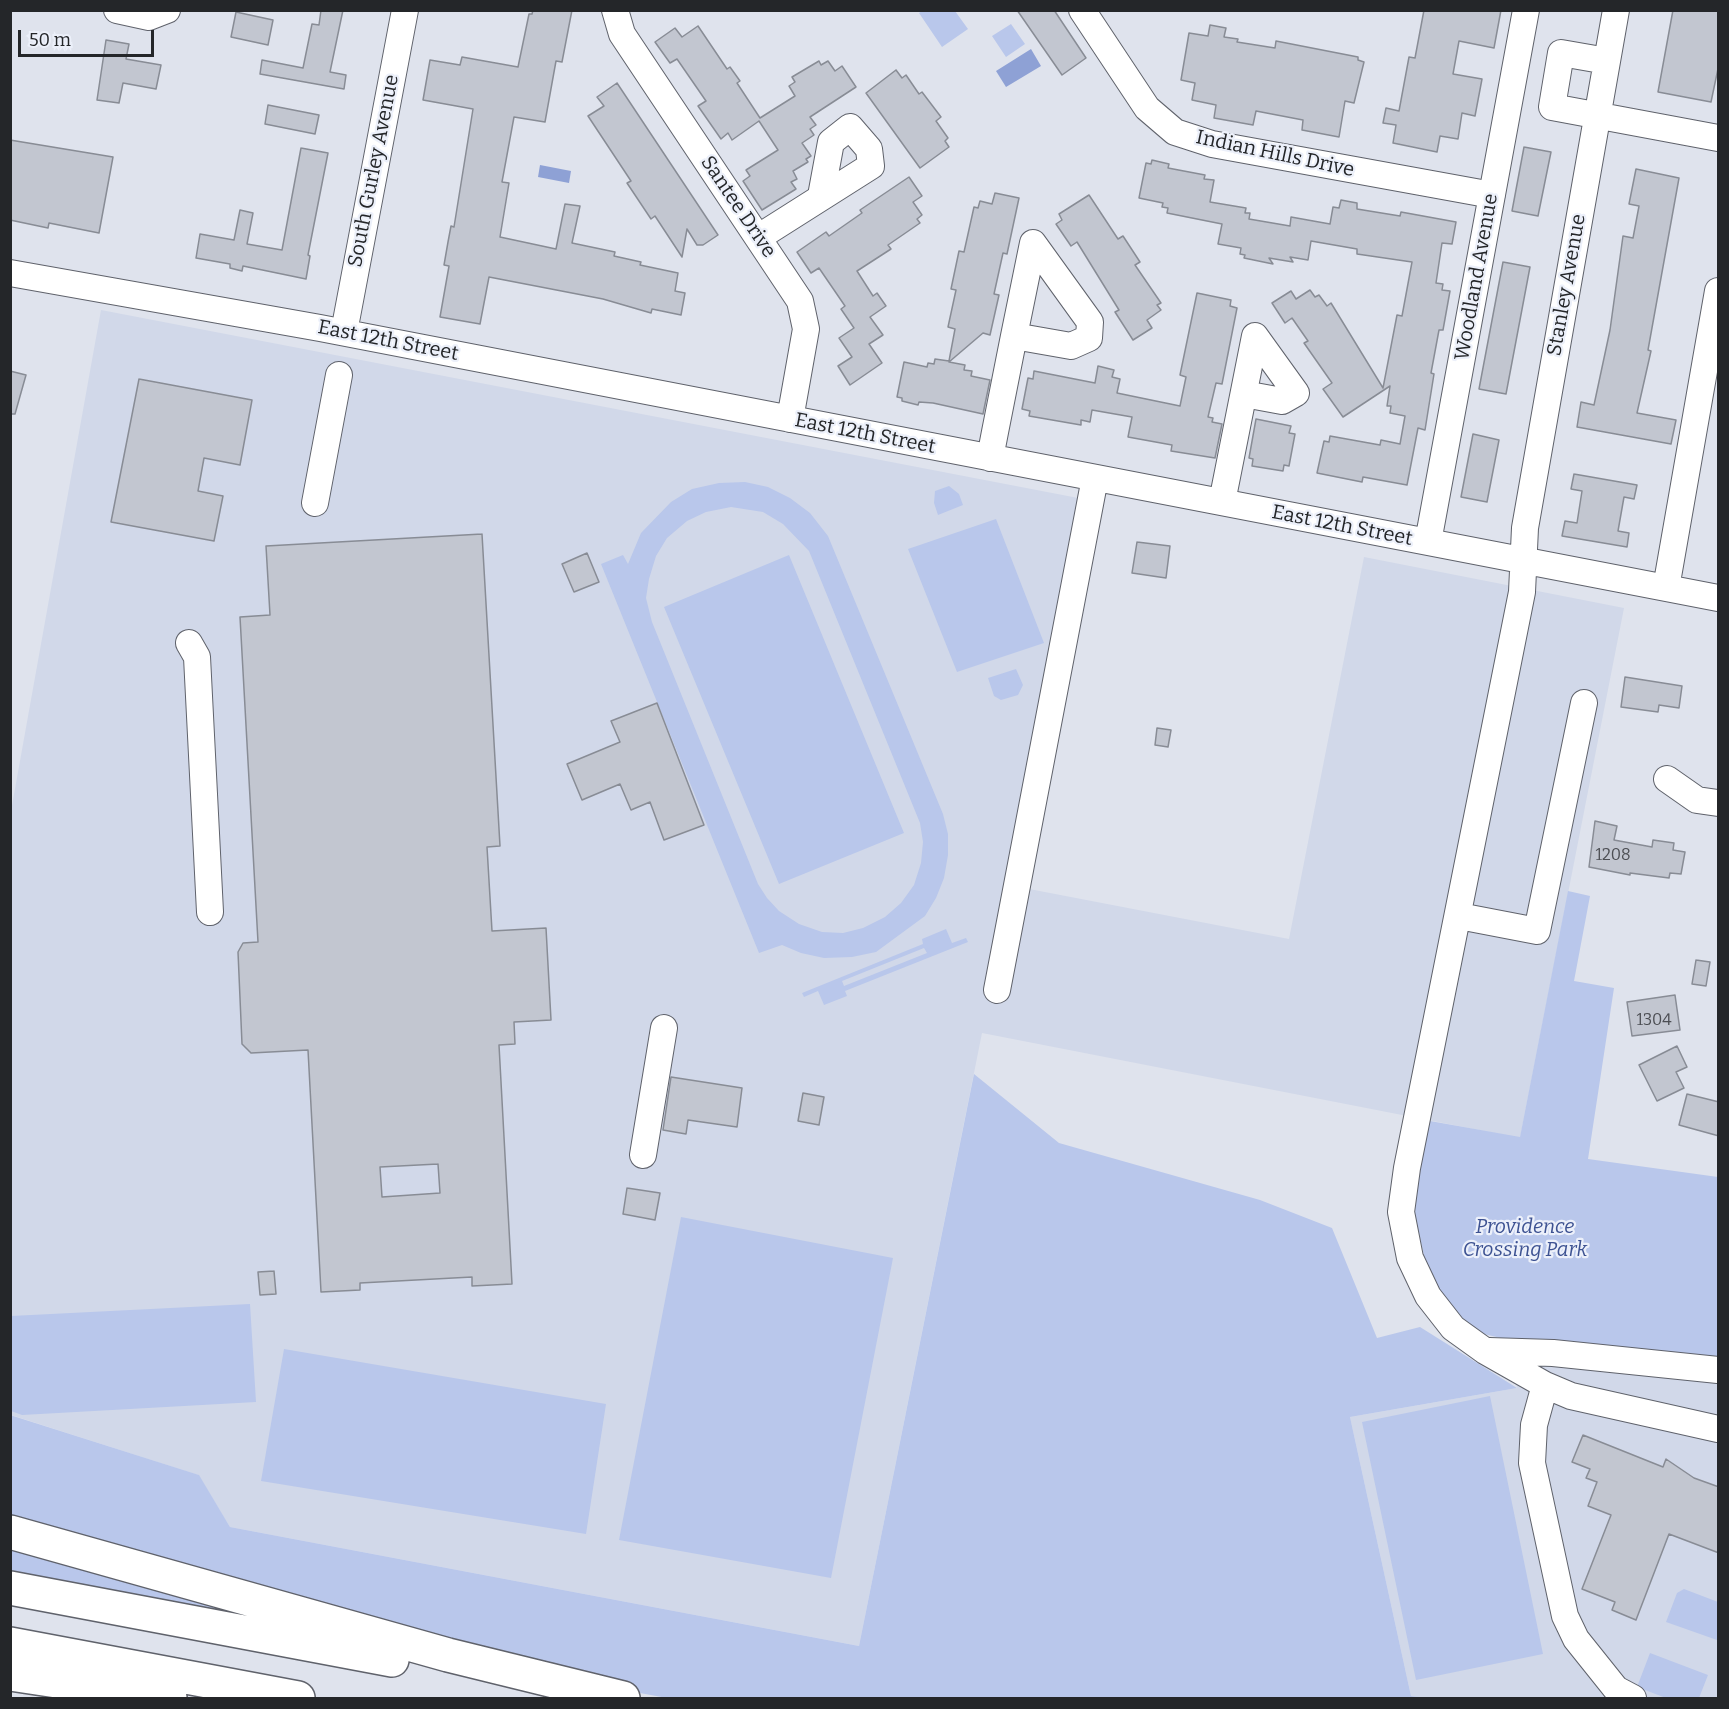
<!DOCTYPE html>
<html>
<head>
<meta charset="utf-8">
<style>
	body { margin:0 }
	#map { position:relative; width:1729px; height:1709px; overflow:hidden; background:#dfe3ed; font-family:Bitter,serif }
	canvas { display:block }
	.frame { position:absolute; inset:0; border:12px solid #242629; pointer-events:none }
	.scale { position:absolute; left:18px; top:30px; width:136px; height:27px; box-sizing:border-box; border:3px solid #242629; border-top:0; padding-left:8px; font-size:18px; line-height:21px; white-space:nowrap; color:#242629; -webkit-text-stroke:4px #ecf0fa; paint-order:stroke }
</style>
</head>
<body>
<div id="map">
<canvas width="1729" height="1709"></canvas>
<div class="frame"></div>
<div class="scale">50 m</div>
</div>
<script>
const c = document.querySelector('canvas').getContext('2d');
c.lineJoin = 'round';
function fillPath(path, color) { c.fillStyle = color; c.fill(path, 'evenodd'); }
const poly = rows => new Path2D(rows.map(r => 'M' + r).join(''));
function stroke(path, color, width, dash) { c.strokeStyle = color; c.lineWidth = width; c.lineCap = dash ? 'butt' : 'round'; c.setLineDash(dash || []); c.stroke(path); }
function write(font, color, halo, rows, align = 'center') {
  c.font = font + ' Bitter,serif'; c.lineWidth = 4.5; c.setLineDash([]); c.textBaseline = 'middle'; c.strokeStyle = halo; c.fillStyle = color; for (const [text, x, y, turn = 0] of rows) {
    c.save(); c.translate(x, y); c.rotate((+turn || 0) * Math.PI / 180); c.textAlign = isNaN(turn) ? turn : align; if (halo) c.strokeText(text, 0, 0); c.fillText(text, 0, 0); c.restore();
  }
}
const built = poly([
	[101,310,1099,502,1024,888,1289,939,1364,557,1624,608,1520,1138,982,1033,859,1646,230,1527,198,1475,11,1415,11,811],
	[1505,1339,1718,1362,1718,1698,1427,1698,1411,1696,1350,1417,1517,1388]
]);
const green = poly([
	[922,11,955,11,968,29,942,47,919,13],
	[1011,24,1025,44,1006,57,992,36],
	[745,482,768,487,790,498,810,513,828,536,943,814,948,834,948,855,944,878,936,898,925,916,876,952,852,957,824,958,801,953,782,945,759,953,601,564,623,555,628,564,641,533,671,502,692,489,719,483],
	[731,507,763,512,783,524,809,551,920,823,923,842,921,863,914,885,901,903,885,917,863,928,843,933,822,932,799,924,779,911,767,898,758,884,652,622,646,598,649,579,656,556,667,538,687,521,706,512],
	[949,486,959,494,963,505,938,515,934,503,935,491],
	[996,519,1044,643,957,672,908,549],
	[789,555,904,833,779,884,664,607],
	[1016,669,1023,685,1018,695,1001,700,994,696,988,678],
	[1568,891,1590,896,1574,981,1614,988,1588,1159,1718,1177,1718,1362,1505,1339,1484,1334,1466,1323,1452,1309,1427,1269,1415,1216,1416,1185,1430,1121,1520,1137],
	[946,929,952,943,966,938,968,942,845,991,847,996,824,1005,818,991,804,997,802,993,923,944,922,939],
	[924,948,927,953,844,986,842,981],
	[974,1074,1059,1143,1260,1200,1332,1228,1377,1338,1420,1327,1517,1388,1350,1417,1411,1696,1427,1698,667,1698,613,1688,11,1521,10,1415,199,1475,230,1527,859,1646],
	[681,1217,893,1258,831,1578,619,1540],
	[250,1304,256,1402,22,1415,11,1411,11,1316],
	[284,1349,606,1404,586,1534,261,1481],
	[1490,1396,1543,1654,1416,1680,1362,1422],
	[10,1550,213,1607,233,1616,11,1574],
	[1684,1589,1718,1602,1717,1640,1666,1622,1677,1593],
	[1650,1653,1708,1675,1699,1698,1666,1698,1637,1687]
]);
const water = poly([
	[1031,49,1041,66,1006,87,996,71],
	[540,165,571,171,569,183,538,177]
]);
const building = poly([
	[321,10,343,10,330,72,346,75,344,89,260,74,262,60,303,68,312,24,319,25,321,10],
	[533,10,572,10,562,62,556,61,545,122,514,117,502,182,509,183,500,237,556,249,565,204,580,206,572,243,615,252,614,256,641,262,640,265,678,273,675,291,685,293,681,315,652,309,651,313,603,299,489,277,480,324,440,317,449,266,444,265,448,242,451,226,454,227,473,109,423,100,430,60,460,65,462,57,518,67,529,14,532,14,533,10],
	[1017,10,1054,10,1086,58,1062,75,1017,10],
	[1424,10,1501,10,1494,48,1459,41,1453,74,1482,79,1475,116,1462,113,1458,139,1440,136,1437,152,1393,143,1396,125,1383,123,1386,108,1399,111,1409,57,1415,58,1424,10],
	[1673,10,1719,10,1719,64,1711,102,1658,92,1673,10],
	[236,12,273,20,268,45,231,37,236,12],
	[1210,25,1226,28,1224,37,1238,39,1237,42,1275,48,1276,41,1358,57,1358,60,1364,62,1354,103,1345,101,1339,137,1302,130,1303,120,1256,111,1253,125,1214,118,1216,105,1192,100,1195,83,1181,80,1189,33,1208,36,1210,25],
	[698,26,727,69,730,67,740,81,737,83,760,118,795,96,789,86,795,82,792,77,819,61,821,65,828,61,835,71,842,66,856,87,810,117,816,125,810,129,814,135,802,143,811,156,806,159,808,162,793,171,797,179,791,182,796,189,762,210,743,181,750,176,746,170,778,150,759,121,732,140,728,133,721,139,698,106,706,101,677,59,670,63,655,42,675,28,682,37,698,26],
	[106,40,129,44,126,59,161,65,156,89,123,83,119,103,97,100,106,40],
	[896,70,902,78,906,75,919,94,922,92,941,117,936,121,948,138,945,141,949,147,920,168,866,93,896,70],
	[617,83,718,235,703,245,697,245,687,229,682,257,655,216,651,219,627,183,631,181,588,116,604,106,597,97,617,83],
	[268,105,319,115,315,134,265,124,268,105],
	[10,140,113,157,99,233,49,223,48,228,10,220,10,140],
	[1524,147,1551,152,1538,216,1512,211,1524,147],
	[301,148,328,153,308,255,310,256,306,279,243,266,242,271,230,268,230,264,196,258,200,234,234,240,240,210,253,213,247,244,282,250,301,148],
	[1152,160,1169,164,1168,168,1205,175,1204,179,1214,180,1210,202,1246,208,1245,213,1250,213,1249,219,1290,226,1291,217,1330,224,1333,207,1339,208,1341,200,1357,203,1357,209,1400,216,1401,212,1456,222,1452,244,1442,243,1436,283,1443,284,1442,290,1450,291,1443,330,1439,330,1431,373,1434,374,1425,430,1418,428,1407,485,1363,477,1362,482,1317,473,1324,441,1329,442,1330,436,1380,445,1381,440,1400,444,1405,416,1390,413,1391,406,1387,406,1390,386,1343,417,1323,389,1332,383,1304,343,1308,341,1292,318,1285,323,1272,303,1291,291,1296,299,1310,290,1315,297,1319,295,1327,306,1331,303,1383,388,1397,315,1402,316,1412,262,1357,254,1357,249,1311,241,1308,260,1290,257,1293,262,1269,258,1273,264,1244,258,1245,255,1240,254,1241,248,1218,244,1222,224,1167,213,1168,208,1162,207,1163,203,1139,198,1146,163,1151,164,1152,160],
	[1636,169,1679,178,1648,350,1651,351,1637,413,1676,420,1671,444,1577,427,1581,402,1594,405,1610,330,1623,236,1633,238,1639,206,1629,204,1636,169],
	[909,177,922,196,913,202,922,215,917,219,920,223,888,245,891,249,857,271,873,296,877,293,886,306,870,317,883,335,869,344,882,363,850,385,838,366,852,357,839,338,854,328,841,309,845,306,819,268,811,273,797,252,826,232,829,236,862,213,860,210,909,177],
	[995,193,1019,198,1007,254,1003,253,994,294,999,295,990,335,983,333,949,362,965,365,964,370,972,371,971,376,990,380,983,414,933,403,919,402,918,405,902,401,902,398,897,397,904,362,927,367,928,363,934,364,935,359,949,361,955,329,948,327,956,290,951,289,959,251,964,252,974,207,978,208,980,201,992,204,995,193],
	[1089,195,1118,239,1123,236,1140,262,1135,265,1161,303,1157,305,1161,310,1147,320,1152,328,1133,340,1115,312,1119,310,1077,242,1071,246,1056,224,1062,220,1059,214,1089,195],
	[1503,262,1530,267,1506,394,1479,389,1503,262],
	[1197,293,1231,300,1230,306,1237,308,1222,384,1216,383,1208,417,1213,418,1212,422,1222,424,1215,458,1171,451,1172,445,1128,437,1132,417,1092,410,1090,422,1081,420,1081,425,1029,416,1030,411,1022,409,1028,378,1033,379,1034,371,1095,383,1098,366,1114,370,1112,377,1120,379,1117,393,1180,406,1186,377,1180,375,1197,293],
	[10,371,26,375,15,414,10,414,10,371],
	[139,379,252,400,240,465,204,458,198,491,223,496,214,541,111,522,139,379],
	[1256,419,1291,426,1289,433,1295,434,1289,466,1284,465,1283,471,1252,466,1253,459,1249,458,1256,419],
	[1473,434,1499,440,1487,502,1461,497,1473,434],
	[1574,474,1637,485,1634,499,1624,497,1618,531,1629,533,1627,547,1562,536,1565,521,1577,523,1582,491,1571,489,1574,474],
	[482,534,500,846,487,847,492,931,546,928,551,1020,514,1022,515,1044,499,1045,512,1284,472,1286,472,1277,360,1283,360,1290,321,1292,308,1050,251,1053,242,1044,238,952,243,943,258,942,240,617,270,615,266,546,482,534],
	[438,1164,440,1193,382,1197,380,1167,438,1164],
	[1137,542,1170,546,1166,578,1132,573,1137,542],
	[587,553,599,582,574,592,562,564,587,553],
	[1625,677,1682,686,1679,708,1659,705,1658,712,1621,707,1625,677],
	[657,703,704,825,664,840,650,802,631,810,620,784,582,800,567,764,620,742,611,721,657,703],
	[1157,728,1171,730,1168,747,1155,745,1157,728],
	[1595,821,1617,826,1614,840,1652,847,1653,840,1674,843,1673,850,1685,852,1681,874,1670,873,1669,878,1630,873,1630,875,1589,867,1595,821],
	[1696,960,1710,962,1706,986,1692,984,1696,960],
	[1675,995,1680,1030,1632,1036,1627,1002,1675,995],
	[1677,1046,1687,1067,1676,1072,1684,1088,1657,1101,1639,1065,1677,1046],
	[671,1077,742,1088,737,1127,688,1120,686,1134,663,1130,671,1077],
	[803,1093,824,1097,819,1125,798,1121,803,1093],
	[1687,1094,1719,1102,1719,1136,1679,1125,1687,1094],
	[627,1188,660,1193,655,1220,623,1214,627,1188],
	[274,1271,276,1294,260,1295,258,1272,274,1271],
	[1583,1435,1663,1467,1666,1459,1694,1478,1719,1487,1719,1553,1669,1534,1636,1620,1612,1610,1615,1602,1582,1589,1611,1515,1588,1506,1597,1482,1586,1478,1590,1469,1572,1462,1583,1435]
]);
const minor = poly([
	[117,10,149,17,167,10],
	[615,10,622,34,800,301,806,329,790,419],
	[1082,10,1147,108,1175,132,1212,144,1492,195],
	[1616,10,1525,528,1522,592,1407,1168,1401,1212,1410,1258,1428,1296,1453,1328,1485,1351,1545,1385,1571,1396,1718,1429],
	[1607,61,1561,53,1552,107,1718,138],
	[759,237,871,166,869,149,850,127,831,142,821,196],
	[10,273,320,328,1718,598],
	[344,332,405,10],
	[990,458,995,432,1014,336,1033,243,1090,322,1089,338,1071,346,1014,336],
	[1222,502,1255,336,1296,393,1282,401,1244,394],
	[315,503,339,375],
	[1428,542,1526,10],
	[1666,588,1718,291],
	[189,643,197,657,210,912],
	[1667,779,1697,800,1718,803],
	[1459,916,1537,931,1584,703],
	[997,990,1095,478],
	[643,1155,664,1028],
	[1489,1351,1553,1353,1718,1370],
	[1545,1385,1534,1425,1532,1463,1565,1616,1576,1639,1616,1689,1633,1698]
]);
const highway = poly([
	[10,1532,448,1655,623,1698],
	[10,1588,392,1660],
	[10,1644,298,1698],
	[10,1674,170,1698]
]);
const numberNames = [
	["1208",1613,856],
	["1304",1654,1021]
];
const streetNames = [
	["Indian Hills Drive",1275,154,12],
	["South Gurley Avenue",374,171,-79],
	["Santee Drive",738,207,56],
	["Woodland Avenue",1477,277,-80],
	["Stanley Avenue",1567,285,-80],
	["East 12th Street",388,341,11],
	["East 12th Street",865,434,11],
	["East 12th Street",1342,526,11]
];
const parkNames = [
	["Providence",1525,1227],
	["Crossing Park",1525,1250]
];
fillPath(built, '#d1d8e9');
fillPath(green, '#b9c7eb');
fillPath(water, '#8ea1d5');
fillPath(building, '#c2c6d0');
stroke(building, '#888c95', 1.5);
stroke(minor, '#5f626b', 28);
stroke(highway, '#5f626b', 36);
stroke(minor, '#fff', 26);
stroke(highway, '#fff', 33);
write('16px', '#4c4e53', null, numberNames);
write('20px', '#242629', '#ecf0fa', streetNames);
write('italic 20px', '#3d5292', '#ecf0fa', parkNames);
</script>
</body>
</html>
